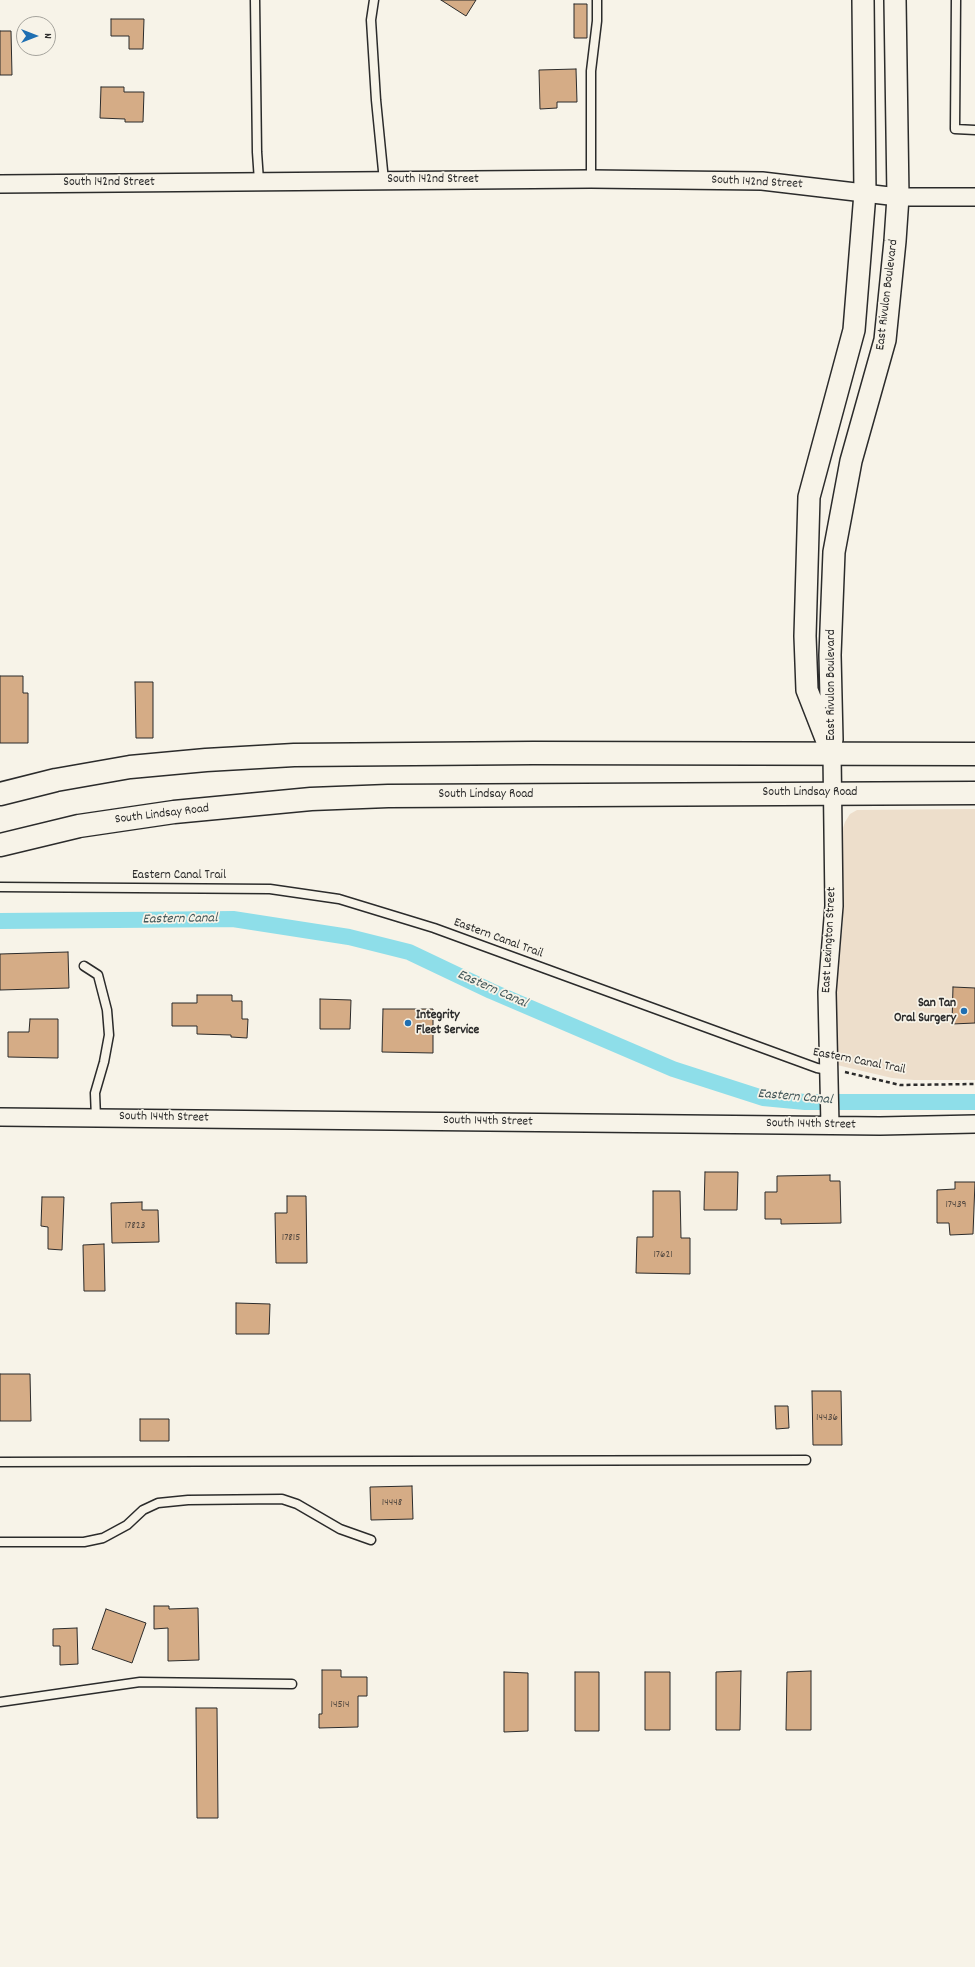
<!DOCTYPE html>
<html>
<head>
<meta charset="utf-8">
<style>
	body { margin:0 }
	#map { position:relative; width:975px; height:1967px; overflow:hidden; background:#f7f3e8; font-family:Dekko,sans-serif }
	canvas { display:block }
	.north { position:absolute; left:16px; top:16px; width:40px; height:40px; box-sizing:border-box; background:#f7f3e8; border:1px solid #a5a39c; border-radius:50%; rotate:90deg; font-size:11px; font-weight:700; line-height:16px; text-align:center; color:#2b2b2b }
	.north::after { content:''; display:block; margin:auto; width:14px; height:18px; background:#1f6fb2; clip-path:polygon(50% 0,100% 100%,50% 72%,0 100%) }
</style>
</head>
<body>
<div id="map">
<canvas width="975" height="1967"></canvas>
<div class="north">N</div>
</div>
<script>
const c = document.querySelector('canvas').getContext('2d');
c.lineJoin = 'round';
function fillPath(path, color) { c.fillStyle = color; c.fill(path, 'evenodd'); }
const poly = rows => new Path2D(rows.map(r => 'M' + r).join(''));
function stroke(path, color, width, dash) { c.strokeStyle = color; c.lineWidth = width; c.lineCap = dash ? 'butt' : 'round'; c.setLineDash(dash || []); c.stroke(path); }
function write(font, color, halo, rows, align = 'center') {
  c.font = font + ' Dekko,sans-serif'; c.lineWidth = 3.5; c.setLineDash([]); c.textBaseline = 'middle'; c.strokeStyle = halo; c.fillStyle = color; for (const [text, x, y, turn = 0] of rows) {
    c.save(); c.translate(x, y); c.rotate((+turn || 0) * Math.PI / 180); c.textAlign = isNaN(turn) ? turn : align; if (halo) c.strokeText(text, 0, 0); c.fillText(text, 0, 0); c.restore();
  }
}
const built = poly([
	[975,809,975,1080,914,1080,892,1078,837,1065,836,986,843,922,842,831,845,822,850,814,857,810]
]);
const canal = poly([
	[0,921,233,919,349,937,409,952,491,991,673,1069,763,1098,805,1102,975,1102]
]);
const building = poly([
	[441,0,476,0,466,16,441,0],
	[574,4,587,4,587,38,574,38,574,4],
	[111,19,144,19,143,49,129,49,129,36,111,36,111,19],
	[0,31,11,31,12,75,0,75,0,31],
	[576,69,577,102,557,102,557,108,540,109,539,70,576,69],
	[101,87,124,87,124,92,144,92,143,122,125,122,125,119,100,118,101,87],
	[0,676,23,676,23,693,28,693,28,743,0,743,0,676],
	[135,682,153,682,153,738,136,738,135,682],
	[68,952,69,988,0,990,0,954,68,952],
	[953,987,975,988,975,1023,952,1024,953,987],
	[197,995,232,995,232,1001,242,1001,242,1019,248,1019,247,1038,231,1037,231,1035,197,1034,197,1026,172,1026,172,1003,197,1003,197,995],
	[320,999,351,1000,350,1029,320,1029,320,999],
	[383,1009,433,1009,433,1053,382,1052,383,1009],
	[30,1019,58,1019,58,1058,8,1057,8,1032,29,1032,30,1019],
	[705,1172,738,1172,737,1210,704,1210,705,1172],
	[830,1175,830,1181,840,1181,841,1223,781,1224,781,1219,765,1219,765,1192,777,1192,777,1176,830,1175],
	[955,1182,975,1182,973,1234,950,1235,949,1223,937,1223,937,1190,955,1189,955,1182],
	[653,1191,680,1191,681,1238,690,1238,690,1274,636,1273,637,1237,653,1237,653,1191],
	[287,1196,306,1196,307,1263,276,1263,275,1213,287,1213,287,1196],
	[42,1197,64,1197,62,1250,48,1249,48,1227,41,1226,42,1197],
	[142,1202,142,1210,158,1210,159,1242,112,1243,111,1203,142,1202],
	[104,1244,105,1291,84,1291,83,1245,104,1244],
	[236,1303,270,1304,269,1334,236,1334,236,1303],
	[0,1374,30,1374,31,1421,0,1421,0,1374],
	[812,1391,841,1391,842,1445,813,1445,812,1391],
	[775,1406,788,1406,789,1428,776,1429,775,1406],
	[140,1419,169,1419,169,1441,140,1441,140,1419],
	[412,1486,413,1519,371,1520,370,1487,412,1486],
	[154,1606,169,1606,169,1609,198,1608,199,1660,168,1661,168,1628,154,1629,154,1606],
	[106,1609,146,1623,132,1663,92,1649,106,1609],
	[77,1628,78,1664,60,1665,60,1646,53,1646,53,1629,77,1628],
	[322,1670,341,1670,341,1677,367,1677,367,1696,358,1696,358,1727,319,1728,319,1714,322,1714,322,1670],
	[741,1671,740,1730,716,1730,716,1672,741,1671],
	[811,1671,811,1730,786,1730,787,1672,811,1671],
	[504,1672,528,1673,528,1731,504,1732,504,1672],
	[575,1672,599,1672,599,1731,575,1731,575,1672],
	[645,1672,670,1672,670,1730,645,1730,645,1672],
	[196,1708,217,1708,218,1818,197,1818,196,1708]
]);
const path = poly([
	[845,1072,900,1085,975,1084]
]);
const service = poly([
	[255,0,257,152,259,181],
	[374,0,371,20,376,100,384,181],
	[956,0,955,129,975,130],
	[591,179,591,71,597,21,597,0],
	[0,887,270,889,339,899,434,928,817,1068,828,1070],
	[84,966,98,975,107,1010,109,1035,104,1062,95,1093,96,1118],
	[0,1462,806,1460],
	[0,1542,84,1542,103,1538,127,1525,143,1510,158,1503,188,1500,282,1499,297,1504,340,1529,371,1540],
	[0,1702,140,1682,292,1684]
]);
const minor = poly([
	[0,184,591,179,762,181,898,197,975,197],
	[0,1117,880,1126,975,1124],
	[830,1125,827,992,834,906,832,754]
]);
const tertiary = poly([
	[832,740,830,655,834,552,851,461,885,340,895,241,898,197,895,0],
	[832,754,807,690,805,636,809,497,854,330,865,193,863,0]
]);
const secondary = poly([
	[0,794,56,780,130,767,206,760,294,755,533,753,975,754],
	[0,845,79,826,174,812,311,799,388,796,975,793]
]);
const markers = [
	[964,1011,4,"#1f6fb2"],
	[408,1023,4,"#1f6fb2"]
];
const numberNames = [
	["17439",956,1205],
	["17823",135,1226],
	["17815",291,1238],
	["17621",663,1255],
	["14436",827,1418],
	["14448",392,1503],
	["14514",340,1705]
];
const streetNames = [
	["South 142nd Street",433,180],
	["South 142nd Street",109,183],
	["South 142nd Street",757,183,3],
	["East Rivulon Boulevard",888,295,-83],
	["East Rivulon Boulevard",832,685,-90],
	["South Lindsay Road",810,793],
	["South Lindsay Road",486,795],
	["South Lindsay Road",162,815,-7],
	["Eastern Canal Trail",179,876],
	["Eastern Canal Trail",498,939,20],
	["East Lexington Street",830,940,-87],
	["Eastern Canal Trail",859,1062,11],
	["South 144th Street",164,1118,1],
	["South 144th Street",488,1122,1],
	["South 144th Street",811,1125,1]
];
const poiNames = [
	["San Tan",956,1004],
	["Oral Surgery",956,1019],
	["Integrity",416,1016,"left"],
	["Fleet Service",416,1031,"left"]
];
const waterNames = [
	["Eastern Canal",180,920,-1],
	["Eastern Canal",492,990,24],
	["Eastern Canal",795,1098,5]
];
fillPath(built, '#eddecb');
stroke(canal, '#8edee9', 16);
fillPath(building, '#d5ac86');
stroke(building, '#2b2b2b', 1);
stroke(service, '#2b2b2b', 11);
stroke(minor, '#2b2b2b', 20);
stroke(tertiary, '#2b2b2b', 24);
stroke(secondary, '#2b2b2b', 25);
stroke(path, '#2b2b2b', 2.5, [4, 3]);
stroke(service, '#f7f3e8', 8);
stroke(minor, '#f7f3e8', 17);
stroke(tertiary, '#f7f3e8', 21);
stroke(secondary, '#f7f3e8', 22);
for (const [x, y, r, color] of markers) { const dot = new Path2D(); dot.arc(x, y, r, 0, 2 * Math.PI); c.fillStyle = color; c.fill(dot); stroke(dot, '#f7f3e8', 1.5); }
write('11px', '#564b42', null, numberNames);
write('13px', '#2b2b2b', '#f7f3e8', streetNames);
write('bold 13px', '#2b2b2b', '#f7f3e8', poiNames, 'right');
write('italic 14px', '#44585a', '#f7f3e8', waterNames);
</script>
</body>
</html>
